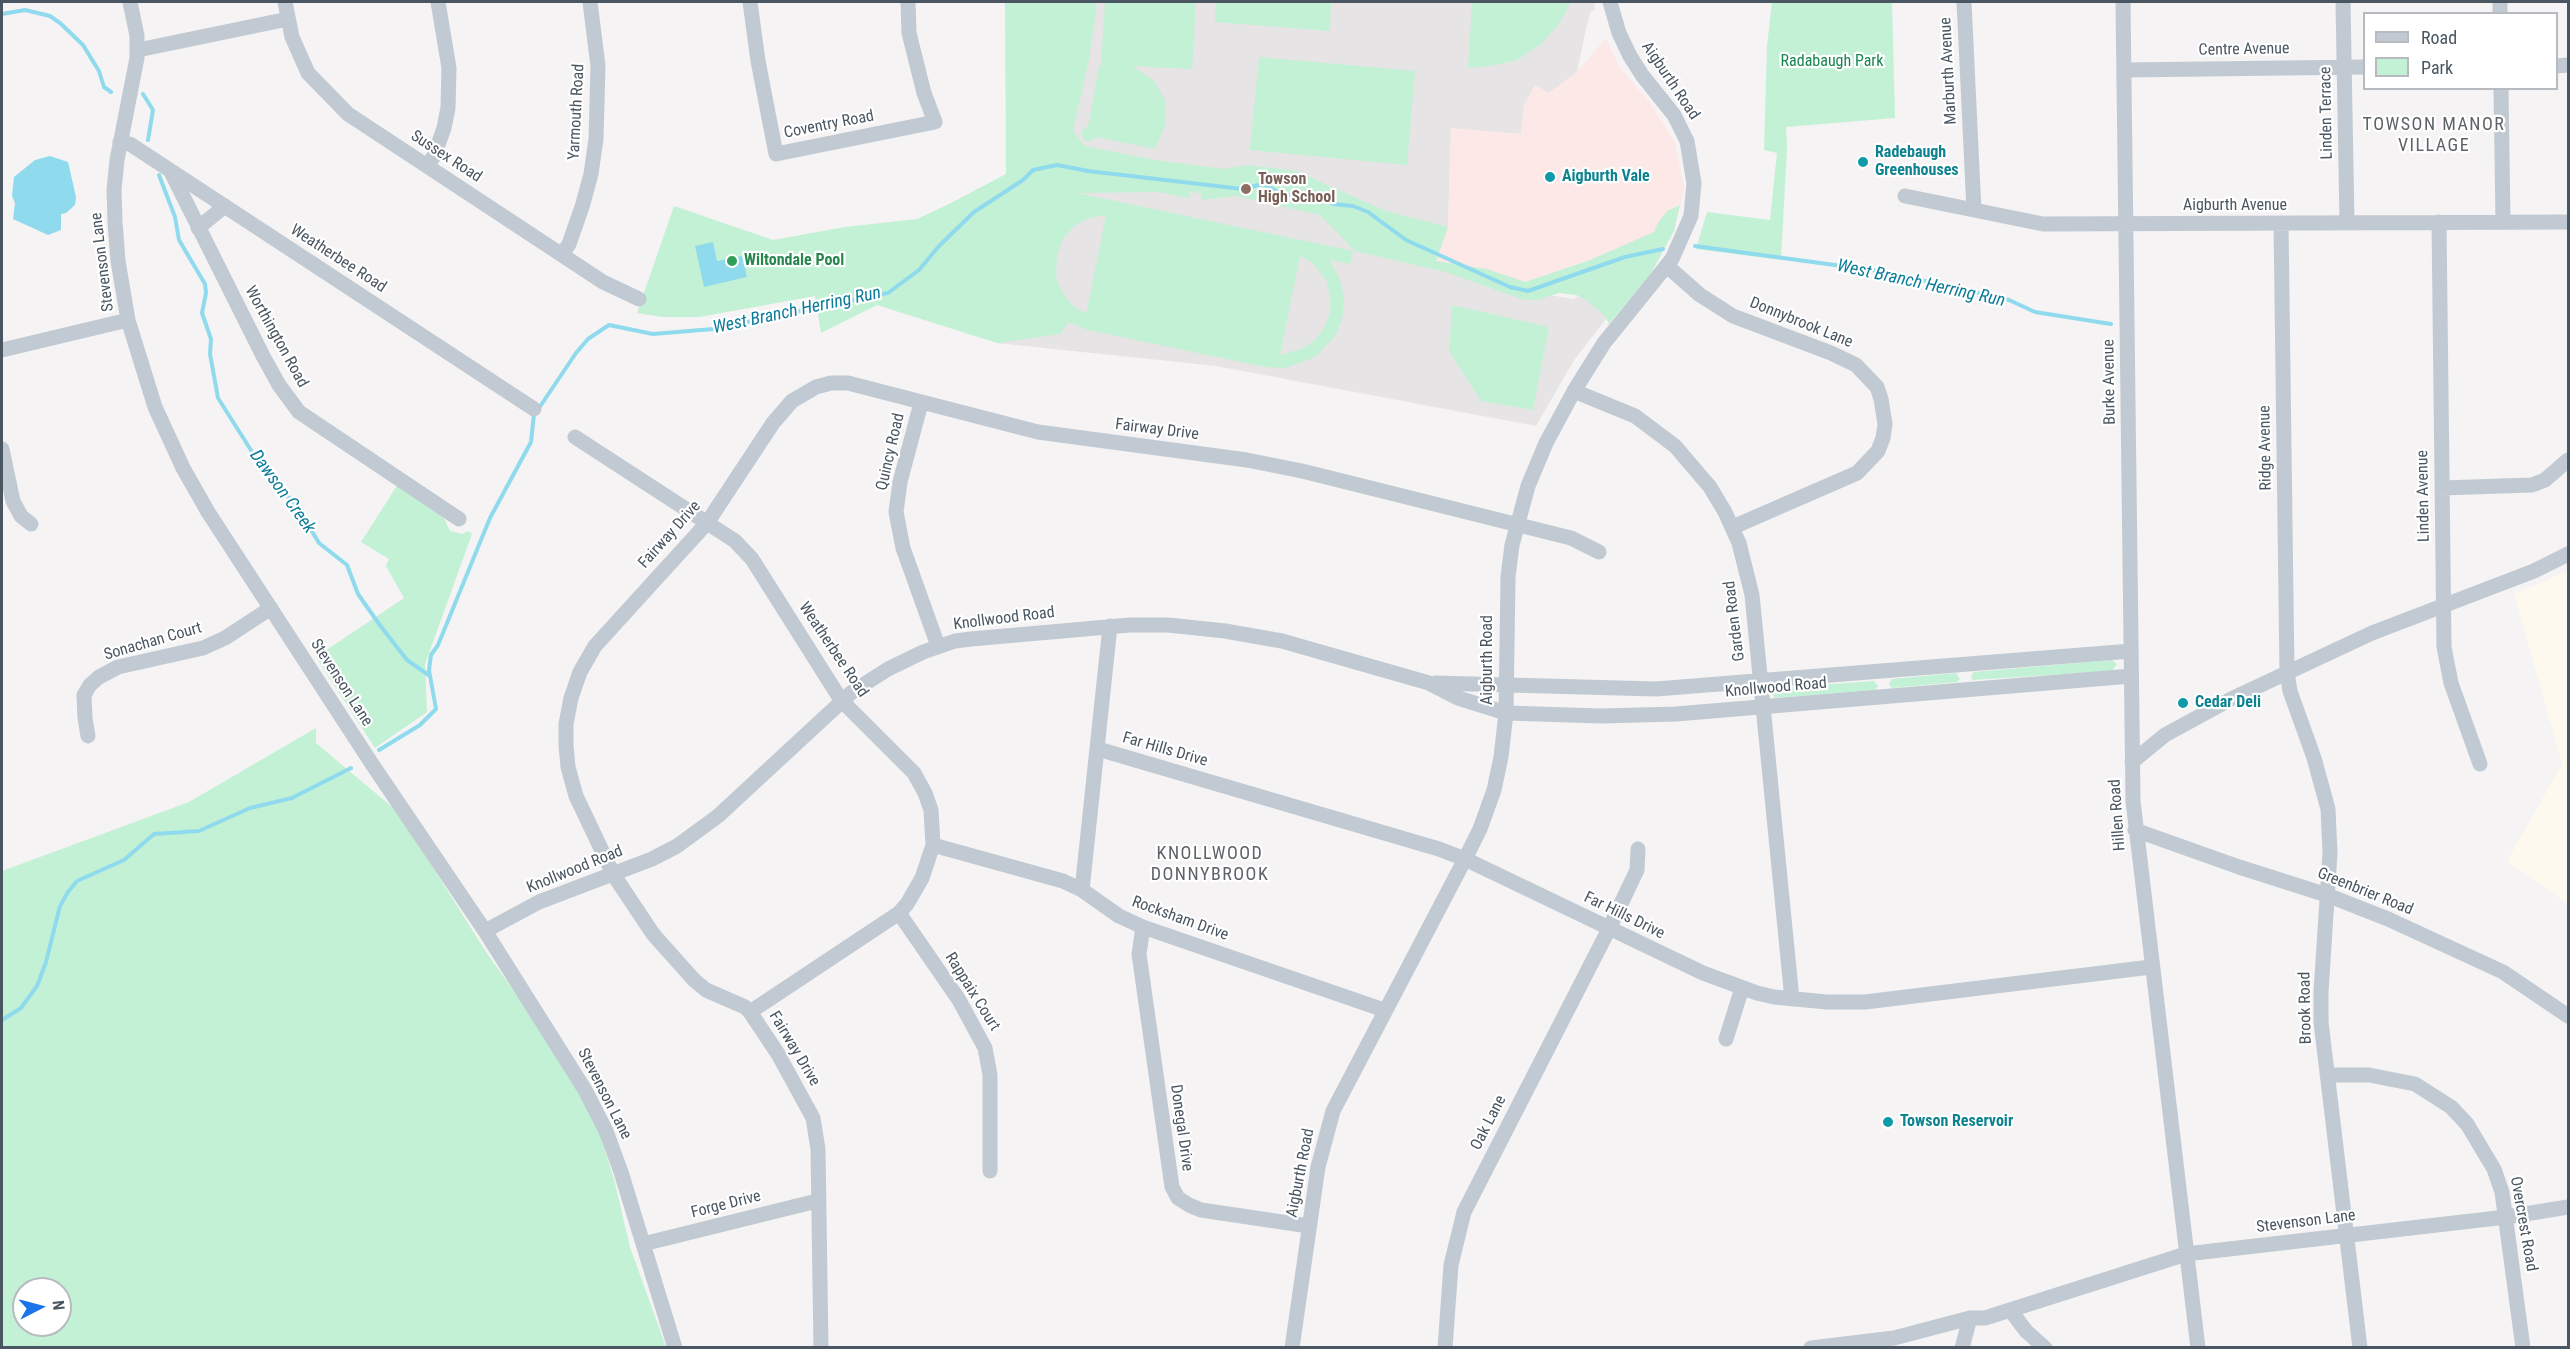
<!DOCTYPE html>
<html>
<head>
<meta charset="utf-8">
<style>
	body { margin:0 }
	#map { position:relative; width:2570px; height:1349px; overflow:hidden; background:#f5f3f3; font-family:"Roboto Condensed",sans-serif }
	canvas { display:block }
	.frame { position:absolute; inset:0; border:3px solid #4a5661; pointer-events:none }
	.legend { position:absolute; left:2363px; top:12px; width:195px; height:78px; box-sizing:border-box; background:#fff; border:2px solid #b7bbc0; margin:0; padding:8px 10px; list-style:none; font-size:18px; color:#4a5661 }
	.legend li { display:flex; align-items:center; gap:12px; height:30px }
	.legend b { width:30px; border:2px solid #b7bbc0 }
	.north { position:absolute; left:12px; top:1277px; width:60px; height:60px; box-sizing:border-box; background:#fff; border:2px solid #b7bbc0; border-radius:50%; rotate:84deg; font-size:16px; font-weight:700; line-height:24px; text-align:center; color:#4a5661 }
	.north::after { content:''; display:block; margin:auto; width:21px; height:27px; background:#1a73e8; clip-path:polygon(50% 0,100% 100%,50% 72%,0 100%) }
</style>
</head>
<body>
<div id="map">
<canvas width="2570" height="1349"></canvas>
<div class="frame"></div>
<ul class="legend">
<li><b style="height:8px;background:#c1cad2"></b>Road</li>
<li><b style="height:16px;background:#c3f1d5"></b>Park</li>
</ul>
<div class="north">N</div>
</div>
<script>
const c = document.querySelector('canvas').getContext('2d');
c.lineJoin = 'round';
function fillPath(path, color) { c.fillStyle = color; c.fill(path, 'evenodd'); }
const poly = rows => new Path2D(rows.map(r => 'M' + r).join(''));
function stroke(path, color, width, dash) { c.strokeStyle = color; c.lineWidth = width; c.lineCap = dash ? 'butt' : 'round'; c.setLineDash(dash || []); c.stroke(path); }
function write(font, color, halo, rows, align = 'center') {
  c.font = font + ' "Roboto Condensed",sans-serif'; c.lineWidth = 4.5; c.setLineDash([]); c.textBaseline = 'middle'; c.strokeStyle = halo; c.fillStyle = color; for (const [text, x, y, turn = 0] of rows) {
    c.save(); c.translate(x, y); c.rotate((+turn || 0) * Math.PI / 180); c.textAlign = isNaN(turn) ? turn : align; if (halo) c.strokeText(text, 0, 0); c.fillText(text, 0, 0); c.restore();
  }
}
const commercial = poly([
	[2568,571,2568,904,2507,861,2562,764,2514,594]
]);
const education = poly([
	[1084,2,1594,2,1595,9,1591,11,1587,24,1577,72,1549,93,1535,86,1524,105,1521,134,1451,129,1448,227,1544,294,1573,299,1598,288,1621,300,1574,360,1536,426,1216,366,997,343,1097,6]
]);
const medical = poly([
	[1606,38,1620,68,1650,103,1675,142,1684,188,1674,231,1525,282,1486,269,1435,261,1448,227,1451,128,1521,134,1524,105,1535,85,1549,93,1577,72]
]);
const green = poly([
	[1005,2,1092,2,1097,5,1089,59,1073,131,1085,146,1155,160,1224,169,1247,165,1296,171,1386,211,1448,227,1436,261,1486,269,1525,282,1590,260,1654,232,1658,223,1667,211,1680,205,1674,231,1651,273,1609,324,1605,316,1585,299,1576,295,1559,293,1538,300,1521,299,1446,272,1355,251,1320,215,1236,196,1201,200,1202,194,1190,191,1189,198,1158,192,1077,193,1353,251,1350,264,1329,260,1339,277,1344,296,1343,315,1336,335,1315,357,1286,368,1265,367,1088,330,1069,322,1060,334,997,343,877,305,821,333,815,296,699,317,662,317,637,313,674,206,773,240,845,227,917,219,951,203,1006,174],
	[1106,215,1086,314,1072,305,1062,292,1056,277,1057,254,1063,239,1074,226,1090,218],
	[1300,256,1314,264,1327,282,1330,298,1330,313,1324,328,1314,341,1301,349,1280,355],
	[1105,2,1196,2,1192,69,1132,66,1154,81,1165,100,1165,126,1154,149,1097,137,1088,142,1082,137,1082,131,1088,126,1099,66,1105,64,1101,63],
	[1216,2,1331,2,1330,31,1215,22],
	[1472,2,1571,2,1559,24,1540,45,1517,60,1490,66,1468,68],
	[1772,2,1892,2,1895,118,1786,127,1787,147,1781,260,1696,249,1707,212,1770,220,1777,153,1764,150,1767,46],
	[1259,57,1415,71,1407,165,1250,150],
	[1452,305,1549,327,1533,410,1481,401,1449,351],
	[398,484,440,510,450,531,462,534,468,531,472,534,425,664,427,712,375,748,316,657,404,598,386,566,389,559,361,542],
	[2112,660,2117,664,2112,671,1972,680,1971,676,1974,672],
	[1956,673,1960,679,1957,682,1892,688,1889,684,1892,679],
	[1874,681,1878,686,1875,690,1775,698,1771,694,1774,688],
	[316,728,316,743,398,812,486,952,544,1033,596,1123,614,1179,630,1247,666,1347,2,1348,2,871,189,802],
	[24,1289,60,1289,60,1325,24,1325]
]);
const water = poly([
	[50,156,68,162,76,197,75,205,66,213,61,214,61,230,48,235,13,219,15,203,12,196,14,177,35,160],
	[713,242,717,261,742,256,747,277,704,287,695,246]
]);
const stream = poly([
	[2,14,25,10,50,16,60,23,83,45,99,71,104,87,111,92],
	[143,94,153,110,148,140],
	[159,175,175,217,179,240,205,284,206,293,202,313,211,339,210,354,218,398,266,474,296,505,319,543,347,565,358,594,379,624,407,660,430,676],
	[1695,246,1886,272,2009,300,2035,312,2111,324],
	[539,408,576,353,588,339,609,325,653,334,713,329,888,293,919,270,939,246,974,212,1023,180,1033,170,1057,165,1088,171,1242,189,1263,184,1283,195,1318,194,1333,204,1353,206,1368,212,1406,240,1510,287,1528,291,1625,257,1663,249],
	[379,750,420,725,436,709,429,670,431,655,438,645,490,518,531,442,534,414],
	[2,1020,21,1008,37,986,46,962,60,906,68,892,77,881,124,860,154,834,199,831,250,808,292,798,351,768]
]);
const minor = poly([
	[130,2,137,36,137,58,117,160,114,190,115,222,118,261,128,320,155,407,183,468,208,512,372,764,485,931,585,1090,606,1131,621,1172,675,1348],
	[285,2,292,37,308,73,348,114,603,282,639,299],
	[750,2,758,61,776,154,935,122,924,93,909,33,908,2],
	[1964,2,1974,210],
	[2123,2,2133,801,2198,1348],
	[2343,2,2347,223],
	[2500,2,2500,14],
	[138,50,288,19],
	[2556,66,2568,65],
	[2124,70,2364,67],
	[2501,88,2503,222],
	[120,142,130,144,534,409],
	[427,166,434,156,444,128,448,108,449,68,438,2],
	[170,170,263,356,279,385,299,412,459,519],
	[1905,196,2043,224,2568,222],
	[2439,222,2444,647,2451,683,2480,764],
	[2281,223,2287,672,2290,691,2314,758,2328,809,2330,853,2321,992,2321,1022,2360,1348],
	[198,228,225,206],
	[562,255,569,244,582,207,591,174,596,139,598,66,590,2],
	[1667,266,1700,295,1733,316,1831,353,1856,365,1877,387,1881,399,1885,424,1883,438,1878,451,1857,473,1733,527],
	[2,350,128,320],
	[1574,391,1635,416,1675,446,1710,487,1725,512,1739,543,1752,595,1792,999],
	[921,403,900,482,896,512,903,548,938,646],
	[575,437,735,541,752,559,841,700,914,773,925,793,931,810,933,845,922,878,907,904,899,913,750,1012],
	[2,449,13,501,21,516,31,524],
	[2442,488,2532,485,2545,480,2568,460],
	[1435,683,1656,689,2131,651],
	[88,736,85,718,84,695,90,685,99,677,118,667,203,648,225,638,271,608],
	[1098,749,1439,849,1465,859,1703,973,1757,993,1774,997,1827,1002,1865,1002,2151,967],
	[2132,762,2165,735,2231,699,2372,633,2534,571,2568,554],
	[2135,830,2239,867,2327,895,2388,919,2503,972,2568,1016],
	[933,845,1063,881,1082,890,1119,916,1143,927,1384,1010],
	[1082,890,1110,626],
	[899,913,959,1000,985,1048,990,1075,990,1171],
	[1143,927,1139,954,1172,1187,1178,1198,1189,1205,1201,1210,1309,1226],
	[485,931,539,902,652,859,677,846,718,816,852,692,888,669,923,652,955,641,971,639,1130,625,1168,625,1225,631,1282,641,1429,683,1458,698,1506,713,1601,716,1676,714,2131,676],
	[1726,1039,1742,988],
	[2327,1075,2369,1075,2415,1084,2451,1107,2467,1124,2494,1169,2502,1192,2523,1348],
	[643,1244,817,1201],
	[2011,1311,2026,1331,2045,1348],
	[821,1348,818,1149,813,1118,778,1054,750,1012,745,1007,706,990,694,980,653,934,613,874,576,796,568,767,566,745,566,724,571,698,580,672,595,646,707,523,773,423,792,401,816,387,831,383,848,383,1038,432,1247,460,1302,471,1571,538,1599,552],
	[1292,1348,1318,1167,1333,1111,1465,859,1480,829,1494,790,1501,757,1506,713,1508,577,1512,545,1528,486,1546,443,1574,391,1604,343,1672,259,1691,216,1694,183,1687,141,1674,115,1642,75,1630,56,1619,33,1610,2],
	[1445,1348,1451,1265,1464,1212,1609,929,1637,870,1638,849],
	[1811,1348,1894,1338,1970,1318,1985,1318,2186,1254,2506,1217,2568,1207],
	[1962,1348,1970,1318]
]);
const markers = [
	[1863,162,6,"#0f9aa8"],
	[1550,177,6,"#0f9aa8"],
	[1246,189,6,"#8d6e63"],
	[732,261,6,"#2e9e5b"],
	[2183,703,6,"#0f9aa8"],
	[1888,1122,6,"#0f9aa8"]
];
const streetNames = [
	["Centre Avenue",2244,50,-1],
	["Marburth Avenue",1949,71,-93],
	["Aigburth Road",1670,81,56],
	["Yarmouth Road",577,112,-87],
	["Linden Terrace",2327,113,-91],
	["Coventry Road",829,125,-11],
	["Sussex Road",446,157,33],
	["Aigburth Avenue",2235,206],
	["Weatherbee Road",338,259,33],
	["Stevenson Lane",103,262,-97],
	["Donnybrook Lane",1801,323,22],
	["Worthington Road",276,337,61],
	["Burke Avenue",2110,382,-91],
	["Fairway Drive",1157,430,7],
	["Ridge Avenue",2266,448,-91],
	["Quincy Road",891,452,-77],
	["Linden Avenue",2424,496,-91],
	["Fairway Drive",670,535,-48],
	["Knollwood Road",1004,619,-7],
	["Garden Road",1735,621,-97],
	["Sonachan Court",153,642,-16],
	["Weatherbee Road",833,650,56],
	["Aigburth Road",1488,660,-90],
	["Stevenson Lane",341,683,57],
	["Knollwood Road",1776,688,-5],
	["Far Hills Drive",1165,750,16],
	["Hillen Road",2118,815,-94],
	["Knollwood Road",575,870,-22],
	["Greenbrier Road",2365,892,22],
	["Far Hills Drive",1624,916,26],
	["Rocksham Drive",1180,919,20],
	["Rappaix Court",972,992,58],
	["Brook Road",2306,1008,-91],
	["Fairway Drive",794,1049,59],
	["Stevenson Lane",604,1094,63],
	["Oak Lane",1489,1123,-63],
	["Donegal Drive",1181,1128,82],
	["Aigburth Road",1301,1173,-79],
	["Forge Drive",726,1205,-14],
	["Stevenson Lane",2306,1222,-7],
	["Overcrest Road",2523,1224,80]
];
const parkNames = [
	["Radabaugh Park",1832,62]
];
const cultureNames = [
	["Radebaugh",1875,153],
	["Greenhouses",1875,171],
	["Aigburth Vale",1562,177],
	["Cedar Deli",2195,703],
	["Towson Reservoir",1900,1122]
];
const educationNames = [
	["Towson",1258,180],
	["High School",1258,198]
];
const leisureNames = [
	["Wiltondale Pool",744,261]
];
const neighbourhoodNames = [
	["TOWSON MANOR",2434,125],
	["VILLAGE",2434,146],
	["KNOLLWOOD",1210,854],
	["DONNYBROOK",1210,875]
];
const waterNames = [
	["West Branch Herring Run",1921,284,12],
	["West Branch Herring Run",797,311,-12],
	["Dawson Creek",282,492,54]
];
fillPath(commercial, '#fdf9ef');
fillPath(education, '#e6e4e5');
fillPath(medical, '#fce8e6');
fillPath(green, '#c3f1d5');
fillPath(water, '#90daee');
stroke(stream, '#90daee', 4);
stroke(minor, '#c1cad2', 15);
for (const [x, y, r, color] of markers) { const dot = new Path2D(); dot.arc(x, y, r, 0, 2 * Math.PI); c.fillStyle = color; c.fill(dot); stroke(dot, '#fff', 2); }
write('16px', '#4a5661', '#fff', streetNames);
write('16px', '#17864f', '#fff', parkNames);
write('bold 16px', '#0d838f', '#fff', cultureNames, 'left');
write('bold 16px', '#785e54', '#fff', educationNames, 'left');
write('bold 16px', '#27864d', '#fff', leisureNames, 'left');
c.letterSpacing = '1.5px';
write('18px', '#5f6368', '#fff', neighbourhoodNames);
c.letterSpacing = '0px';
write('italic 18px', '#0c7c9b', '#fff', waterNames);
</script>
</body>
</html>
